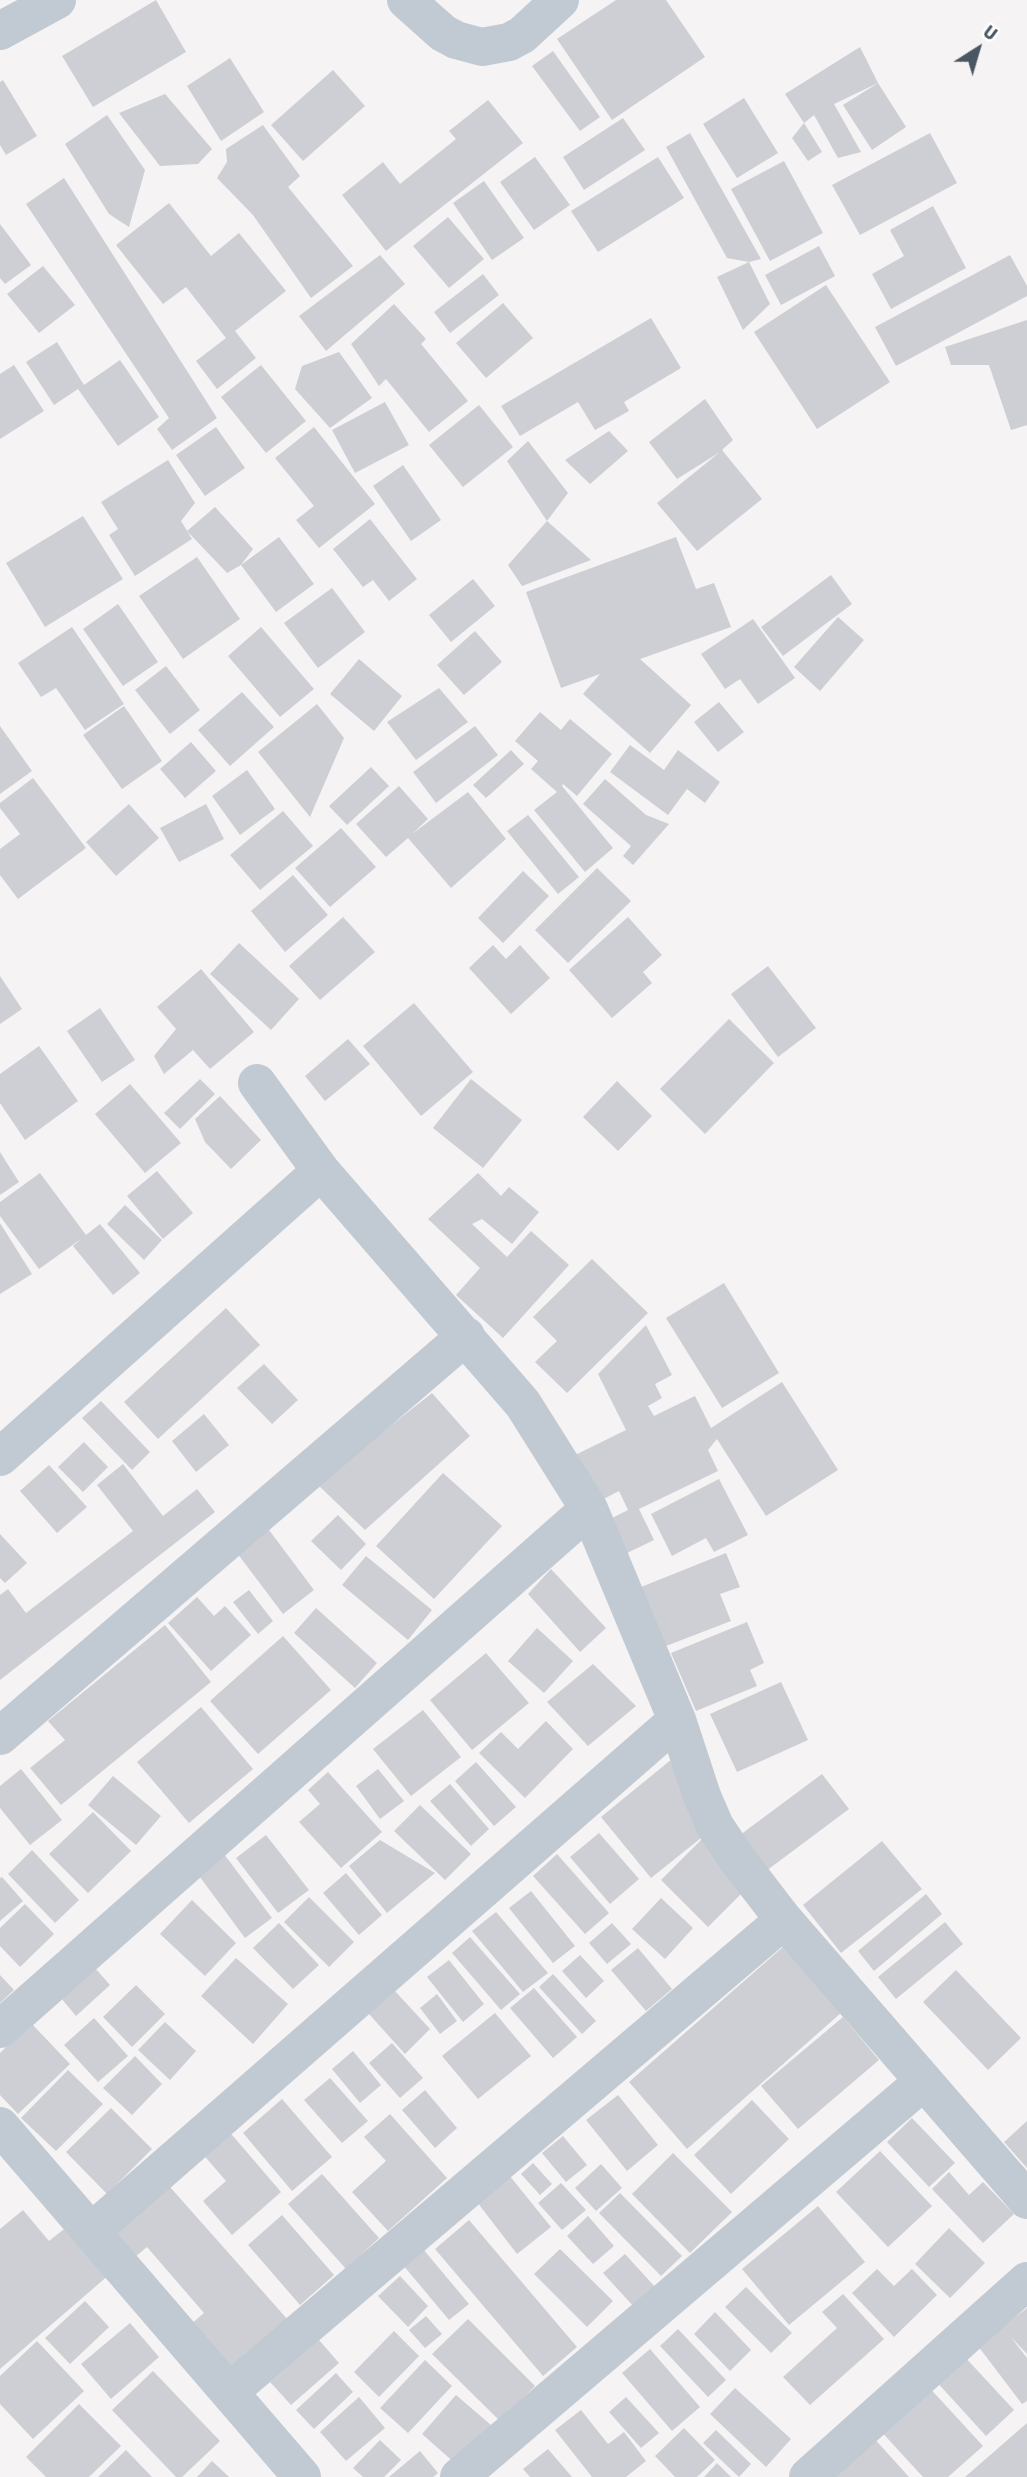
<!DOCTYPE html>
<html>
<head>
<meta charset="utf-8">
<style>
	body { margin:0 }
	#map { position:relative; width:1027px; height:2477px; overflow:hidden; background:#f5f3f3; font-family:"Asap Condensed",sans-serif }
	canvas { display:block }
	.north { position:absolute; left:943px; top:14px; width:70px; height:70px; -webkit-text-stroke:5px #fff; paint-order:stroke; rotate:37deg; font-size:19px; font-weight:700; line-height:28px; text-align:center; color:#4a5661 }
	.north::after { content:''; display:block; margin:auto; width:24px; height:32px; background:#4a5661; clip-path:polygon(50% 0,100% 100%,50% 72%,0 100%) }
</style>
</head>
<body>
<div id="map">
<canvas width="1027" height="2477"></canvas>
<div class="north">U</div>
</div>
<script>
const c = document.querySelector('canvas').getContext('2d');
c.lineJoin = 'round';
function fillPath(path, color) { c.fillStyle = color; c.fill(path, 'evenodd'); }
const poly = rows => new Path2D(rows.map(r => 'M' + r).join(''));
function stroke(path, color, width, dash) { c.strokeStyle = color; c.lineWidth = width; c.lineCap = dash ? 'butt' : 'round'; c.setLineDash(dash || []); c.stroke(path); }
const building = poly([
	[156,0,186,52,93,107,62,56],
	[616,0,666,0,705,57,612,120,557,39],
	[860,47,878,83,834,104,861,152,838,158,814,115,804,123,785,94],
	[553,51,600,117,580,131,532,66],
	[230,58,264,112,221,141,187,86],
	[333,70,365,106,303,161,271,125],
	[3,80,37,136,6,155,0,145,0,82],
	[878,83,906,127,872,150,843,105],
	[165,94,212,149,198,164,160,166,119,113],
	[744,98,778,153,737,178,703,124],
	[488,100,523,143,386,251,342,195,383,162,400,184,456,139,449,131],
	[107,115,145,170,129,227,109,214,65,144],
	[623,118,645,150,584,190,563,157],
	[804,123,822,152,808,161,792,138],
	[263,125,300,176,288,187,353,266,311,298,253,215,217,178,227,162,226,149],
	[690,133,761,259,749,262,727,258,666,147],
	[930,133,957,183,860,235,832,185],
	[535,157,570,205,534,230,500,182],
	[658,157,684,198,598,252,571,211],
	[784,161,823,233,770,261,731,189],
	[64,178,217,418,172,450,157,429,169,418,26,204],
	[484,181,524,238,492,260,453,203],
	[169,203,211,256,239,233,286,291,235,331,256,358,217,389,196,361,226,338,186,287,163,304,116,245],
	[933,206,966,268,891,309,872,274,904,256,890,230],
	[448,217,484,259,449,288,413,246],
	[0,224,31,265,5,284,0,278],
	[819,246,835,276,781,305,765,275],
	[380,255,405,284,326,351,299,316],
	[1010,255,1027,286,1027,296,896,366,875,327],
	[749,262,770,304,743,330,717,277],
	[43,266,75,305,39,333,7,294],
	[483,274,499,295,450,333,434,312],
	[826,285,890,382,817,429,754,332],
	[503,303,533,338,486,378,456,343],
	[394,304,426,339,421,344,468,401,429,432,386,379,379,386,351,344],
	[651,318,681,368,624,402,629,411,595,430,578,402,520,436,501,406],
	[1027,320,1027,425,1011,430,989,365,951,365,945,347],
	[57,342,84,385,120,360,159,417,118,446,78,389,54,405,26,362],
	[339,352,372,398,330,428,295,389,302,366],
	[14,365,44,411,0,439,0,374],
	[261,365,306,421,266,453,221,397],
	[705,399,733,440,722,450,762,499,697,551,657,503,720,452,677,479,649,442],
	[385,402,409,445,355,473,332,430],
	[479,405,513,447,463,487,429,445],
	[216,427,245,468,205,496,176,455],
	[314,427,375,504,319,548,296,520,314,506,275,458],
	[609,431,628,451,590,484,565,460],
	[528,441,568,493,547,521,507,461],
	[168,460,195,503,181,521,192,539,135,576,109,535,118,529,101,502],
	[403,465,441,520,411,541,373,486],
	[215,507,253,549,241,565,227,573,187,531],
	[83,516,123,579,45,627,6,563],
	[370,519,417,579,389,601,373,580,363,587,333,549],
	[547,521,591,560,522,586,508,565],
	[279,537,314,584,276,612,241,565],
	[676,537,696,589,714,583,731,627,640,659,691,705,650,753,583,694,600,674,561,688,526,592],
	[197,557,240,619,183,659,139,596],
	[831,575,852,604,783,656,761,627],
	[473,579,495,606,451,642,429,615],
	[332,588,365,632,318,668,284,623],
	[118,604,158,662,123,686,83,629],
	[838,617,864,640,820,691,794,667],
	[753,619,795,678,758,704,740,679,725,689,701,654],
	[72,627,124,704,85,730,56,688,41,697,18,663],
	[261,627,314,689,280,717,228,656],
	[475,631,502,662,464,695,437,665],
	[359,659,402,696,374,731,330,694],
	[166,666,200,710,170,734,135,690],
	[439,688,468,722,416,760,387,722],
	[242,692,274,727,230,766,198,730],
	[719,702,744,732,718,752,694,722],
	[317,704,344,738,310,817,258,752],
	[124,706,162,761,122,789,83,735],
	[540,712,561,730,570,719,612,754,577,796,563,784,562,786,613,848,585,872,534,810,557,792,531,769,538,761,515,741],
	[0,726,32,771,0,794],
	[475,726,498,755,436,803,413,772],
	[191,742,216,771,185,798,160,769],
	[630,745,664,770,678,750,720,782,705,803,687,789,668,815,610,772],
	[511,750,524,764,486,798,473,785],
	[371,767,389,786,347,825,329,806],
	[247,770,275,809,240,835,212,796],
	[33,778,86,848,18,899,0,875,0,849,20,834,0,808,0,803],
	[605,779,646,815,669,824,633,865,623,856,631,846,583,804],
	[399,786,428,819,412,834,468,792,506,839,451,888,408,838,386,857,356,824],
	[129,804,159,838,116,876,86,842],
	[206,804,224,839,179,862,160,828],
	[283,811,313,846,260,890,230,855],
	[528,815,579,877,558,894,507,831],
	[341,828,376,867,330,907,295,868],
	[597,868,631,901,568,963,535,930],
	[523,871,549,896,503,943,478,918],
	[293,875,328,915,285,952,251,911],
	[343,917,375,952,320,1000,289,966],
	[628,917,662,955,643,972,652,983,612,1018,569,970],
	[239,943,299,999,271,1030,210,974],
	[493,945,506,959,520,945,550,978,511,1014,469,968],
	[768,966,816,1028,778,1057,731,994],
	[201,969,254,1032,210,1069,193,1050,164,1074,154,1056,176,1029,157,1007],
	[0,976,22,1009,0,1024],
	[414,1003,473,1072,421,1116,363,1046],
	[100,1008,135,1060,102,1082,67,1031],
	[729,1019,774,1063,705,1134,660,1089],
	[348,1039,370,1064,325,1101,305,1076],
	[39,1046,78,1101,25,1140,0,1103,0,1074],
	[200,1079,215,1094,180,1129,164,1113],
	[471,1079,522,1120,483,1168,433,1128],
	[617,1081,652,1116,618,1151,583,1117],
	[130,1084,181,1143,145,1173,95,1114],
	[220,1096,261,1140,231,1169,205,1142,195,1119],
	[0,1152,19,1182,0,1195],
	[157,1171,193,1213,163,1239,127,1196],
	[40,1173,86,1235,100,1224,140,1273,113,1295,73,1246,81,1239,39,1269,0,1216,0,1202],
	[478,1173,501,1196,509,1187,539,1212,512,1244,482,1219,472,1224,507,1257,531,1231,569,1265,503,1338,456,1295,480,1268,428,1219],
	[125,1205,162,1240,144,1260,107,1224],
	[0,1223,32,1274,0,1294],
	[592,1259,648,1313,567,1393,535,1362,557,1341,533,1317],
	[724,1283,779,1373,722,1408,666,1318],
	[226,1308,260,1345,158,1439,124,1402],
	[646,1325,672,1375,655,1384,662,1398,648,1406,654,1416,695,1396,711,1428,782,1382,838,1470,766,1516,717,1439,708,1450,718,1471,639,1509,654,1540,625,1554,608,1520,628,1510,619,1491,594,1504,571,1457,626,1430,598,1374],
	[264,1364,298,1400,272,1424,237,1388],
	[432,1393,470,1436,365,1530,317,1484],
	[101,1401,150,1452,132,1470,82,1418],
	[204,1414,229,1445,196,1472,172,1441],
	[84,1442,108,1467,83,1492,58,1467],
	[123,1464,163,1516,197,1489,215,1512,0,1680,0,1595,8,1589,26,1613,133,1531,97,1485],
	[49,1465,87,1507,57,1533,20,1491],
	[443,1473,502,1526,434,1599,376,1546],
	[719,1479,748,1535,714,1552,706,1538,672,1556,651,1514],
	[338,1515,366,1544,341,1570,311,1541],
	[266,1526,314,1590,283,1614,234,1549],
	[0,1534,27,1563,5,1583,0,1578],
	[726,1553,740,1587,720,1594,731,1621,666,1646,641,1587],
	[366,1556,432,1610,408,1640,342,1585],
	[551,1569,606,1628,580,1652,528,1594],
	[249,1590,273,1621,258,1634,233,1602],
	[197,1597,214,1616,225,1606,251,1635,211,1671,168,1623],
	[316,1608,377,1663,355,1688,294,1633],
	[747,1622,764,1663,750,1670,757,1686,696,1711,671,1653],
	[165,1625,211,1682,61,1805,30,1768,65,1740,48,1721],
	[537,1628,573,1661,544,1693,508,1661],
	[283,1636,331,1690,258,1754,210,1701],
	[486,1653,529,1703,472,1750,430,1700],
	[593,1664,636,1706,588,1746,547,1702],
	[781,1682,808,1740,737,1772,710,1714],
	[201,1707,253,1769,189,1823,137,1762],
	[423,1710,461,1757,411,1796,373,1749],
	[546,1721,573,1749,525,1798,479,1753,501,1732,518,1749],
	[672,1759,701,1838,651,1878,601,1817],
	[476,1762,516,1807,494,1826,455,1781],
	[21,1769,62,1820,30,1845,0,1808,0,1786],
	[378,1769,404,1801,380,1819,356,1786],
	[328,1772,382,1832,341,1868,299,1822,320,1804,308,1790],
	[822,1774,849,1809,766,1871,740,1835],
	[113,1776,161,1816,136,1845,88,1805],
	[450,1784,489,1829,471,1846,430,1801],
	[420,1805,471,1854,445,1880,394,1831],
	[93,1812,131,1851,88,1893,49,1854],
	[599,1833,639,1879,610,1904,570,1857],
	[266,1835,309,1890,278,1913,236,1858],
	[702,1839,749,1886,708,1927,661,1880],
	[380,1840,435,1873,387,1913,349,1866],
	[882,1841,922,1889,841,1953,803,1905],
	[32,1850,79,1900,55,1923,8,1874],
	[224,1854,272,1918,245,1938,197,1873],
	[557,1854,609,1913,585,1934,533,1876],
	[346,1873,382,1915,359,1935,323,1893],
	[2,1877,23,1901,0,1921,0,1878],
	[531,1891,575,1946,553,1963,509,1908],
	[926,1894,942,1914,874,1971,858,1951],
	[309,1897,354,1942,329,1967,284,1922],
	[661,1898,693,1928,665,1959,632,1929],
	[192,1900,236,1943,205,1976,160,1934],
	[25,1904,54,1934,20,1967,0,1946,0,1928],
	[496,1912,548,1973,523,1992,472,1931],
	[945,1922,963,1944,896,1999,878,1977],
	[279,1923,319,1965,293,1989,253,1948],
	[612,1923,631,1944,607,1964,589,1943],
	[470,1937,520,1994,501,2010,452,1953],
	[784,1946,842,2012,687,2149,629,2082],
	[638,1948,672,1989,646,2011,611,1970],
	[580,1955,604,1981,586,1998,562,1971],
	[236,1958,288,2004,253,2044,201,1996],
	[449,1960,484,2004,463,2022,427,1977],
	[95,1968,110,1985,76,2016,61,1998],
	[956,1970,1021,2038,988,2070,923,2002],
	[553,1974,596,2021,582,2034,539,1987],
	[0,1975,14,1990,0,2003],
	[136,1985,165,2014,132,2047,103,2017],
	[534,1988,577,2037,553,2058,510,2008],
	[394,1990,430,2029,405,2054,369,2014],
	[437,1994,457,2021,440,2034,420,2008],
	[495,2013,531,2056,478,2099,442,2056],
	[843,2017,879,2060,798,2129,761,2086],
	[94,2018,128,2056,98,2082,64,2045],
	[165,2022,196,2051,170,2080,138,2050],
	[31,2023,70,2064,18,2114,0,2095,0,2053],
	[392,2043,423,2078,400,2098,369,2063],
	[353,2051,381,2085,360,2103,332,2069],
	[135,2056,162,2084,132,2115,103,2088],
	[68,2070,103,2104,56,2151,21,2118],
	[330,2078,368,2121,342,2143,304,2100],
	[425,2090,457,2128,435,2148,402,2110],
	[618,2095,658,2145,627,2171,586,2120],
	[282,2099,332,2157,292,2191,243,2133],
	[752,2100,789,2139,731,2194,694,2155],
	[111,2108,152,2149,107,2194,66,2152],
	[390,2114,447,2178,388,2231,352,2192,386,2161,364,2137],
	[912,2118,955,2163,929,2187,887,2142],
	[1027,2121,1027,2168,1004,2142],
	[227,2129,281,2192,232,2235,203,2201,226,2181,201,2152],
	[563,2136,587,2165,566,2182,542,2153],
	[880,2151,932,2206,888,2247,836,2192],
	[673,2153,732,2212,690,2253,632,2194],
	[533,2163,552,2184,540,2195,521,2174],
	[601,2164,622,2188,596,2211,575,2188],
	[949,2172,969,2195,983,2182,1014,2214,983,2243,932,2189],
	[322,2174,379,2238,346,2269,288,2204],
	[509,2175,551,2227,517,2254,477,2202],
	[561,2183,586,2210,562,2230,538,2203],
	[170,2187,288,2320,230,2371,190,2325,204,2313,147,2247,135,2257,115,2236],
	[620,2193,682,2256,661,2276,599,2213],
	[818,2206,865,2262,789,2325,742,2269],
	[23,2210,49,2241,68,2226,110,2274,0,2369,0,2229],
	[282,2215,334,2275,300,2305,248,2245],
	[588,2216,614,2246,593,2264,567,2236],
	[469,2220,577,2347,543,2376,435,2249],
	[949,2228,985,2263,950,2298,915,2264],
	[423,2249,469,2304,449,2320,403,2265],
	[560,2249,613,2301,587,2327,534,2274],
	[625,2254,656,2288,634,2307,603,2273],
	[877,2269,894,2286,912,2269,937,2295,894,2337,852,2293],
	[400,2276,428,2306,408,2327,378,2296],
	[746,2287,792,2333,771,2353,725,2307],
	[843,2294,884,2339,810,2405,783,2377,837,2328,822,2312],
	[85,2301,109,2327,70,2364,45,2338],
	[1027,2308,1027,2354,1010,2336,1027,2358,1027,2401,1022,2404,978,2346],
	[715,2312,751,2350,730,2371,694,2334],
	[426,2316,442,2334,425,2348,409,2330],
	[468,2319,535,2386,500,2421,432,2354],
	[130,2323,159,2357,111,2399,81,2364],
	[678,2329,726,2380,708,2397,660,2346],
	[394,2331,419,2356,379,2397,354,2372],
	[319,2340,339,2363,291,2405,270,2382],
	[37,2341,84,2391,33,2439,0,2404,0,2376],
	[650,2349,700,2407,672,2431,622,2373],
	[963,2355,1014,2410,986,2436,935,2380],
	[425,2360,452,2386,408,2433,380,2408],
	[153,2371,220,2441,182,2477,176,2477,112,2410],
	[336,2373,353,2392,314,2429,296,2410],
	[926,2384,983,2446,948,2477,923,2477,877,2427],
	[735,2388,791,2439,766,2467,710,2414],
	[456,2395,491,2425,457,2465,422,2434],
	[359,2397,385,2428,346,2461,320,2432],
	[626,2397,659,2433,641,2448,609,2412],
	[79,2404,121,2446,89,2477,46,2477,26,2457],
	[581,2410,608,2444,624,2432,646,2461,626,2477,592,2477,555,2430],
	[1027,2423,1027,2477,965,2477],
	[684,2428,715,2460,697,2477,675,2477,655,2456],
	[716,2430,751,2464,739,2477,703,2443],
	[871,2435,909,2477,824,2477],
	[380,2440,401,2460,384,2477,363,2477,353,2468],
	[548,2449,572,2477,530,2477,523,2469],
	[126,2450,152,2477,98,2477],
	[420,2451,438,2473,433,2477,389,2477],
	[212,2461,229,2477,197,2477],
	[717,2463,731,2477,704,2477]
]);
const minor = poly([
	[406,0,443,33,456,40,482,47,509,42,522,35,560,0],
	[0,31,57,0],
	[0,1457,321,1171],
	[589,1509,677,1720,702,1796,715,1826,737,1859,784,1920,1027,2200],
	[0,1736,466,1336],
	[0,2029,589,1509,523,1404,321,1171,257,1083],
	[0,2126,302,2477],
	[91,2232,677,1720],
	[229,2392,784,1920],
	[459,2477,924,2081],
	[808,2477,1027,2281]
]);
fillPath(building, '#cdcfd5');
stroke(minor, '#c1cad2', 38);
</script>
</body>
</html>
